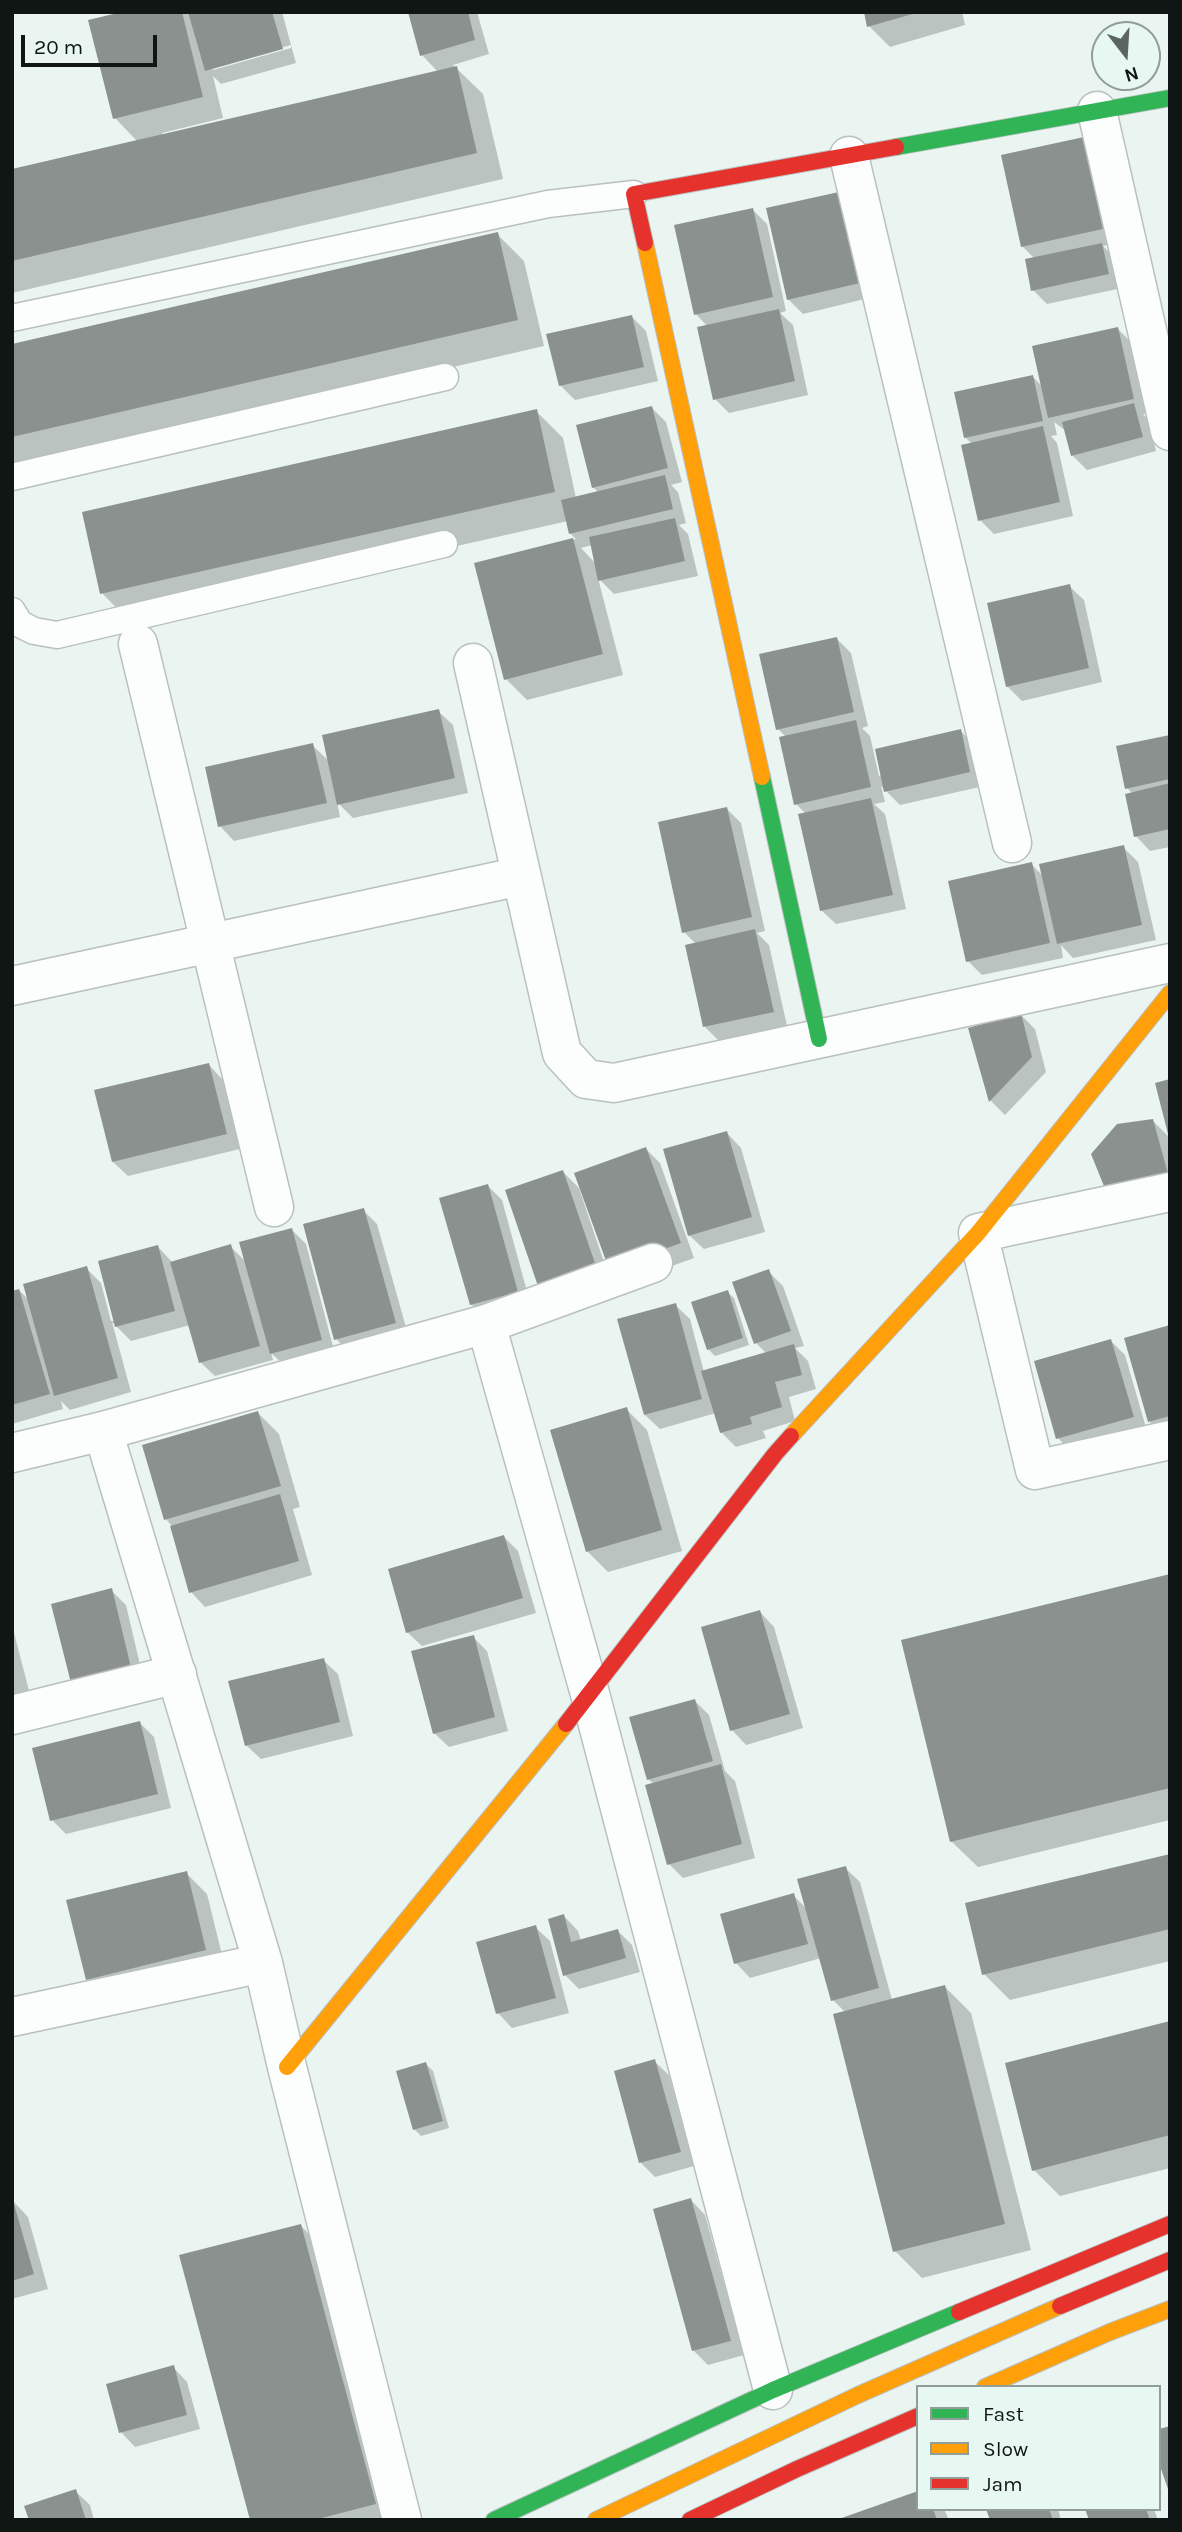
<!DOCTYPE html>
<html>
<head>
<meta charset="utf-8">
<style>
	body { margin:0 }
	#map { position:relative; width:1182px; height:2532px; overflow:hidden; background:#eaf4f1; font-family:Karla,sans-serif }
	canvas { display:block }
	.frame { position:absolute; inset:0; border:14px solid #101614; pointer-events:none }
	.legend { position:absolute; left:916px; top:2385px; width:245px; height:126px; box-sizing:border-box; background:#e7f7f2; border:2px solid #919d99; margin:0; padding:9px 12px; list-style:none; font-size:21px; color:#101614 }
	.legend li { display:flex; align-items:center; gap:14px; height:35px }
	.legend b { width:35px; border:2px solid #919d99 }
	.north { position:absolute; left:1091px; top:21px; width:70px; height:70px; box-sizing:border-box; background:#e7f7f2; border:2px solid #919d99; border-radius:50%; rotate:163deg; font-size:19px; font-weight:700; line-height:28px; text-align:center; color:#101614 }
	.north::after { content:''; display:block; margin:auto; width:24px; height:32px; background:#5c6461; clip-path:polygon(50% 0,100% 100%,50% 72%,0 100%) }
	.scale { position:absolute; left:21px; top:35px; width:136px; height:32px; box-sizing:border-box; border:4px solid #101614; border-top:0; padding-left:9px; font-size:21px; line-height:24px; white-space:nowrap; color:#101614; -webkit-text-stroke:5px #e7f7f2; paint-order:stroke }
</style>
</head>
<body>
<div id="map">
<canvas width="1182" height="2532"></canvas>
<div class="frame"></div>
<ul class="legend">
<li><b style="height:9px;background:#30b455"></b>Fast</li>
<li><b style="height:9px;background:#ff9f0a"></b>Slow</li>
<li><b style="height:9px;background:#e5322d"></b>Jam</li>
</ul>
<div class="north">N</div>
<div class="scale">20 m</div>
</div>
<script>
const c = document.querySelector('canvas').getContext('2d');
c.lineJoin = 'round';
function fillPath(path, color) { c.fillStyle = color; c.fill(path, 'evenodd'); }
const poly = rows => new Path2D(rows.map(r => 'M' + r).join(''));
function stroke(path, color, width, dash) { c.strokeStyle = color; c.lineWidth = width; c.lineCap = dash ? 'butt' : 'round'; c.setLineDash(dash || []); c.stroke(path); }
const shadow = poly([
	[129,12,282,12,296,63,221,84,213,76,223,118,162,133,163,136,438,72,422,55,410,12,477,12,489,54,453,65,483,94,503,179,12,293,12,171,138,142,115,118],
	[291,45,291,48,213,70,213,67],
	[866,12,962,12,965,25,890,47,869,26],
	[1083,139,1116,243,1103,246,1116,259,1122,288,1047,304,1033,290,1035,259,1022,246],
	[853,209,873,297,803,314,788,299],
	[753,210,767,224,786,311,780,313,793,325,808,395,729,413,715,399,708,327,696,314],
	[497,234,524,261,544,346,12,469,12,346],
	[632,317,646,331,658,381,575,400,560,385],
	[1118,329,1132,343,1148,413,1143,414,1148,419,1156,451,1087,470,1072,455,1066,431,1054,422,1057,435,1051,436,1057,443,1073,516,994,534,980,520,973,445,965,437,1033,377,1043,387],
	[652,408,666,422,682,482,671,485,678,492,686,523,679,525,688,534,698,576,614,594,598,578,623,675,527,700,506,679,476,565,576,539,570,533,568,521,128,620,102,593,536,411,563,438,576,498,599,493,593,487],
	[592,545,596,564,581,548],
	[1069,586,1084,600,1102,682,1022,701,1007,686],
	[837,639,851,653,868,726,862,728,870,736,879,776,961,731,975,746,984,786,900,805,881,786,885,802,874,804,885,814,906,909,836,924,821,910,806,814,796,804,786,737,778,729],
	[438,711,453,725,468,793,353,818,337,802,340,817,234,841,220,826,312,745,330,762],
	[1170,736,1170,847,1150,851,1136,836,1133,794,1127,788],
	[727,809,741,823,765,931,757,933,769,945,787,1026,719,1041,705,1027,696,944,684,932],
	[1123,847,1138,862,1156,940,1073,958,1061,945,1063,958,982,975,968,961,1031,864,1043,876],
	[1021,1015,1035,1029,1046,1072,1005,1115,991,1101,971,1029],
	[209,1065,223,1080,240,1149,128,1176,113,1162],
	[1152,1120,1170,1138,1170,1191],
	[727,1133,741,1148,765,1232,704,1249,689,1235],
	[646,1149,660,1163,694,1258,625,1283],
	[563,1172,579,1188,611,1283,555,1302],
	[488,1186,502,1200,531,1306,486,1319,471,1304],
	[363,1210,377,1224,409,1338,350,1353,336,1339],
	[292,1230,306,1244,335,1354,286,1367,271,1353,273,1360,215,1376,200,1362,190,1325,131,1341,112,1322,131,1392,70,1410,61,1401,63,1409,12,1424,12,1292,19,1290,30,1301,86,1268,101,1283,111,1321,115,1321,158,1247,172,1262,230,1246,247,1263],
	[768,1271,783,1286,804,1346,795,1348,808,1361,816,1389,789,1397,795,1421,763,1431,766,1438,736,1447,721,1432,716,1413,660,1429,645,1415,675,1305,690,1319,704,1372,767,1354,756,1343],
	[727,1292,734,1298,749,1345,715,1356,708,1349],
	[1170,1327,1170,1434,1164,1436,1149,1421],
	[1111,1341,1125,1355,1147,1431,1072,1453,1058,1438],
	[626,1409,647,1430,682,1551,608,1572,587,1551],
	[258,1413,279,1434,300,1507,293,1509,312,1575,205,1607,191,1592,171,1525,166,1519],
	[504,1537,518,1551,536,1613,422,1646,407,1632],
	[1170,1576,1170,1820,978,1867,951,1841],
	[111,1590,126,1605,145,1686,73,1686],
	[760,1612,774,1627,803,1728,746,1745,732,1730],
	[12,1625,34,1710,12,1715],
	[473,1637,487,1651,508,1731,449,1747,434,1733],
	[323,1660,338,1674,353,1736,261,1759,246,1745],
	[695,1701,709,1715,725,1771,735,1781,755,1858,683,1878,669,1864,654,1784,648,1779],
	[140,1723,154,1737,171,1808,66,1834,52,1820],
	[1170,1855,1170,1961,1010,2000,984,1974],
	[845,1868,860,1882,892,2000,945,1987,971,2013,1031,2250,922,2278,895,2251,845,2012,833,2000,821,1958,750,1978,736,1963,793,1895,808,1910],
	[186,1873,207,1894,226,1971,109,2000,88,1979],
	[564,1916,578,1931,581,1941,618,1931,632,1945,640,1972,579,1989,565,1975],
	[535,1927,550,1941,569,2013,512,2028,498,2013],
	[1170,2023,1170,2168,1060,2196,1034,2170],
	[654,2061,669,2075,694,2166,655,2177,640,2162],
	[426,2064,433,2071,449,2128,421,2136,414,2129],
	[691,2200,705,2215,744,2355,708,2365,693,2350],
	[14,2202,28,2217,48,2289,12,2299],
	[301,2226,327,2252,399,2520,252,2520],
	[173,2367,187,2382,200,2429,135,2447,121,2432],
	[75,2491,90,2505,94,2520,31,2520],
	[918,2509,944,2509,949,2520,841,2520],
	[992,2509,1058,2509,1061,2520,992,2520],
	[1087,2509,1154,2509,1158,2520,1091,2520]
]);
const building = poly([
	[122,12,182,12,203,97,113,119,88,20],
	[188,12,272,12,283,49,205,71],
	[408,12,468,12,475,40,420,56],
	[864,12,916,12,916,13,867,27],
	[457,66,477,153,12,261,12,169],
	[1084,137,1103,229,1021,247,1001,155],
	[839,192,860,283,787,300,766,208],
	[753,208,773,297,694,315,674,225],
	[498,232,518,320,12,437,12,344],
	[1102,243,1109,274,1031,291,1025,259],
	[779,309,795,381,713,400,697,327],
	[632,315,644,367,559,386,546,334],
	[1118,327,1134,399,1048,418,1032,346],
	[1033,375,1043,421,964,438,954,392],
	[1134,403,1143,437,1071,456,1062,422],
	[652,406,668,468,592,488,576,425],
	[537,409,555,492,100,594,82,512],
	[1043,426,1060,502,978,521,961,445],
	[665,475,673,509,569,534,561,500],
	[675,518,685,561,598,581,589,537],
	[573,538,603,654,504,680,474,563],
	[1070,584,1089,668,1006,687,987,603],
	[837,637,854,712,776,730,759,654],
	[439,709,455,778,337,805,322,735],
	[856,720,871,787,794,805,779,737],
	[961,729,970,772,884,792,875,749],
	[1170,735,1170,779,1125,789,1116,746],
	[313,743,327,803,218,827,205,767],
	[1170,783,1170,829,1134,837,1125,794],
	[871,798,893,895,820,911,798,814],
	[727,807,752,917,682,933,658,822],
	[1124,845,1142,925,1057,944,1039,864],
	[1032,862,1050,943,966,962,948,881],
	[755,929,774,1012,703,1027,685,945],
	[1021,1013,1032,1057,989,1102,968,1028],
	[209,1063,227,1134,112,1162,94,1090],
	[1170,1079,1170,1138,1169,1138,1155,1083],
	[1153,1119,1168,1174,1106,1191,1091,1154,1117,1124],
	[727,1131,752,1217,688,1236,663,1149],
	[646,1147,681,1243,609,1269,574,1173],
	[563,1170,597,1269,539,1289,505,1190],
	[488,1184,518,1292,470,1305,439,1198],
	[364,1208,396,1323,334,1340,303,1224],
	[292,1228,322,1340,270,1354,239,1242],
	[231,1244,260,1346,199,1363,170,1262],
	[158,1245,175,1311,115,1327,98,1261],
	[87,1266,118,1378,54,1396,23,1284],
	[769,1269,791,1331,754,1344,732,1282],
	[19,1289,50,1394,12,1405,12,1291],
	[728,1290,743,1338,707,1350,691,1302],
	[676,1303,702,1399,644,1415,617,1319],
	[1170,1325,1170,1416,1148,1422,1124,1338],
	[1111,1339,1134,1417,1056,1439,1034,1361],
	[794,1344,802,1375,775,1382,782,1407,750,1417,752,1424,720,1433,701,1371],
	[627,1407,662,1530,586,1552,550,1430],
	[258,1411,281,1486,164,1520,142,1445],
	[280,1494,299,1561,189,1593,170,1526],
	[504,1535,523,1598,406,1633,388,1569],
	[1170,1574,1170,1788,950,1842,901,1640],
	[112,1588,132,1672,72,1687,51,1604],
	[760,1610,790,1714,730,1731,701,1627],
	[474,1635,495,1717,433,1734,411,1651],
	[324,1658,340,1722,245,1746,228,1681],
	[695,1699,713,1761,647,1780,629,1717],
	[140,1721,158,1794,50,1821,32,1748],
	[721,1764,742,1844,667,1865,645,1785],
	[1170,1854,1170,1929,982,1975,965,1903],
	[846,1866,879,1988,831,2001,797,1879],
	[187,1871,206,1950,86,1980,66,1900],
	[794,1893,808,1944,734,1964,720,1914],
	[564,1914,571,1942,618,1929,626,1958,563,1976,548,1919],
	[536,1925,556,1998,496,2014,476,1942],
	[945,1985,1005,2224,893,2252,833,2014],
	[1170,2021,1170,2135,1032,2171,1005,2063],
	[655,2059,681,2152,639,2163,614,2071],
	[426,2062,443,2121,413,2130,396,2071],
	[12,2197,34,2274,12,2281],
	[691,2198,731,2341,692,2351,653,2209],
	[301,2224,376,2504,314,2520,250,2520,179,2255],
	[174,2365,187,2415,119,2433,106,2384],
	[1170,2426,1170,2492,1169,2492,1159,2463,1159,2429],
	[76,2489,86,2520,29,2520,24,2506],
	[918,2491,918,2509,933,2509,937,2520,836,2520],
	[986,2509,1049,2509,1053,2520,990,2520],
	[1085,2509,1146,2509,1150,2520,1089,2520]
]);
const lane = poly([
	[12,318,548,204,634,194],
	[12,477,445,377],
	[12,611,20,624,34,631,57,635,444,544]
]);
const street = poly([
	[1097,111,1170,431],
	[849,156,1012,843],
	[138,644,274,1207],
	[473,663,562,1053,586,1079,614,1083,1170,963],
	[12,986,521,876],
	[1170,1192,978,1233,1035,1470,1170,1440],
	[486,1324,590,1694,773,2390],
	[103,1431,263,1963,287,2067,402,2520],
	[12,1453,103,1431,486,1324,653,1263],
	[12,1715,177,1674],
	[12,2017,263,1963]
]);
const fast = poly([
	[896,147,1170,98],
	[762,777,819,1039],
	[494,2520,773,2390,959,2312]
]);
const slow = poly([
	[645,243,762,777],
	[791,1436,978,1233,1170,993],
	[287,2067,566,1724],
	[985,2387,1110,2332,1170,2309],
	[596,2520,858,2395,1060,2306]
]);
const jam = poly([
	[645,243,634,194,896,147],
	[566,1724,775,1454,791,1436],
	[1060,2306,1170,2260],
	[959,2312,1170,2224],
	[690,2520,797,2469,918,2416]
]);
fillPath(shadow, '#0003');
fillPath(building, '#8a918f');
stroke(lane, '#b9c0be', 29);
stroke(street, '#b9c0be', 41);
stroke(fast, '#b9c0be', 18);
stroke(slow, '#b9c0be', 18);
stroke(jam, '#b9c0be', 18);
stroke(lane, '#fcfdfd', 26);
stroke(street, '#fcfdfd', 38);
stroke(fast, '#30b455', 16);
stroke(slow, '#ff9f0a', 16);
stroke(jam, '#e5322d', 16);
</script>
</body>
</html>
